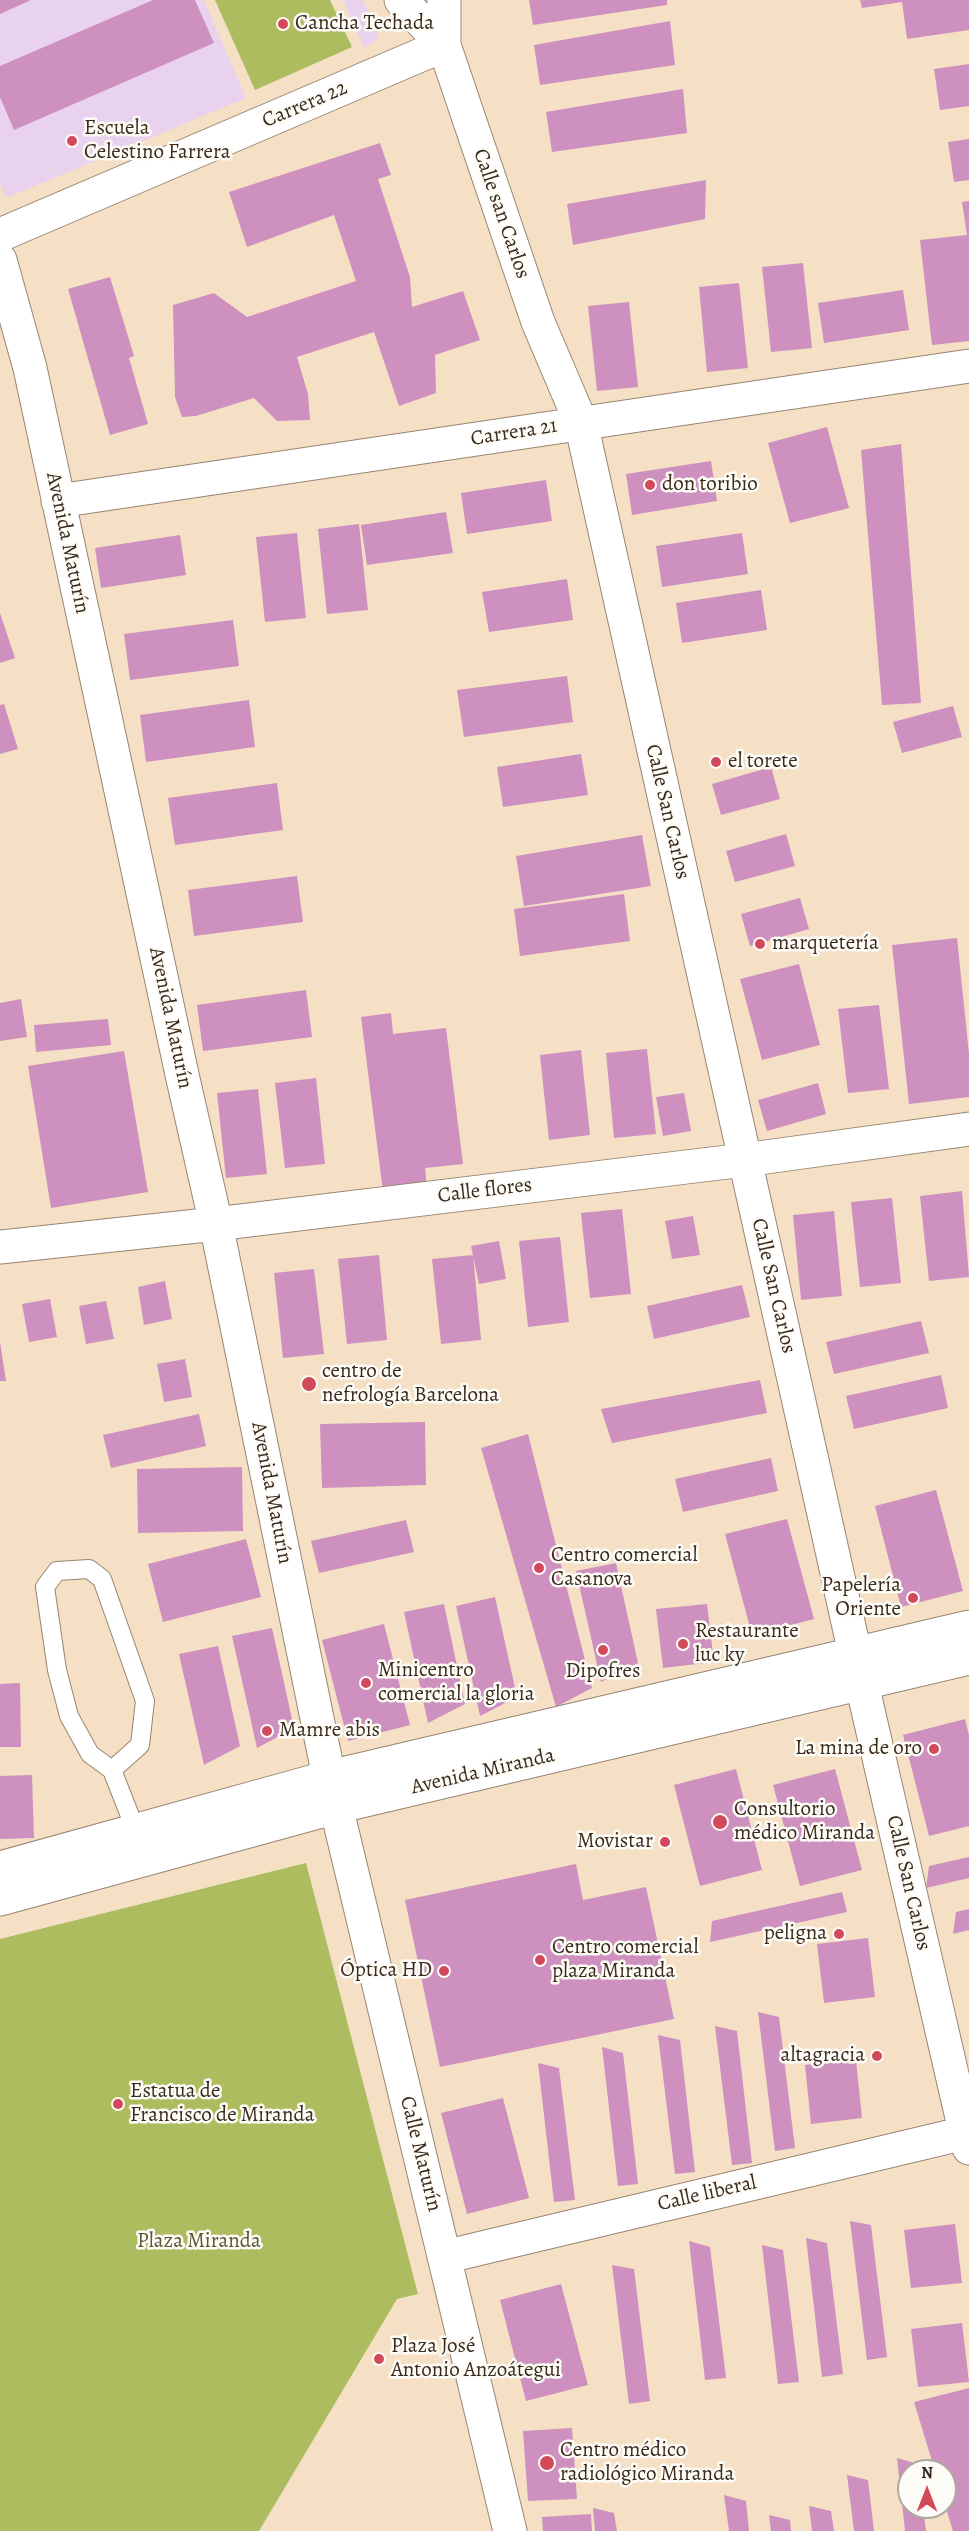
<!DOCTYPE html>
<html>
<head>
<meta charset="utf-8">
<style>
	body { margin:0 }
	#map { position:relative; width:969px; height:2531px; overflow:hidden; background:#f5e0c5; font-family:Alegreya,serif }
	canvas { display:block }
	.north { position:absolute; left:897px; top:2459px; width:60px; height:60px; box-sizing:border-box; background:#fdfcf7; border:2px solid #afa8a0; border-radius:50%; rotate:0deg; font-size:16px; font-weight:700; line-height:24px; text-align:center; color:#3b2a1e }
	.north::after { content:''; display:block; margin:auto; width:21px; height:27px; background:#d1495b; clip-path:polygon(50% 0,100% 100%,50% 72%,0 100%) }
</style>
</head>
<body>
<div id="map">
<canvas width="969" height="2531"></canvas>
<div class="north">N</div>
</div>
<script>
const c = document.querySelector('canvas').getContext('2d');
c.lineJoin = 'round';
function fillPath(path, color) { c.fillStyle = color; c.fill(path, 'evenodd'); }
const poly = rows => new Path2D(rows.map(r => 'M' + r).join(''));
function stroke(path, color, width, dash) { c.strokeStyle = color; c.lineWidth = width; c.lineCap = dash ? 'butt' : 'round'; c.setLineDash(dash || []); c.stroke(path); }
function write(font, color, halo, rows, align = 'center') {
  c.font = font + ' Alegreya,serif'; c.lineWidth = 5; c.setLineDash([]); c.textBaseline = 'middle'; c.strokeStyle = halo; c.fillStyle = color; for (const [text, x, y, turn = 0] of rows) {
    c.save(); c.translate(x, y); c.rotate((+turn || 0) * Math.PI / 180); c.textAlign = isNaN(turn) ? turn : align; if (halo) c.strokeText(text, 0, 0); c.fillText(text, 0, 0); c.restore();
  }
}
const built = poly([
	[0,0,204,0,246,98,6,198,0,184],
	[343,0,363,0,379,39,364,48]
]);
const green = poly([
	[215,0,330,0,352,47,255,90],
	[306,1863,418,2294,397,2299,259,2531,0,2531,0,1939]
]);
const building = poly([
	[0,0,31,0,0,14],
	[153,0,195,0,214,43,14,130,0,97,0,66],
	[529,0,667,0,667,5,533,25],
	[860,0,969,0,969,30,907,39,902,2,862,8],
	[670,21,675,65,540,85,534,45],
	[969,64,969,106,940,110,934,69],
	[683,89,687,133,552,152,546,112],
	[969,139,969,180,954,182,948,142],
	[380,143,391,175,378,179,410,277,412,307,463,291,480,340,435,355,436,393,399,406,374,332,297,357,308,394,310,420,277,421,254,398,196,416,182,417,175,397,173,305,214,293,247,317,356,281,334,215,247,247,229,192],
	[706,180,705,219,573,245,567,204],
	[969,201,969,341,932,345,920,240,967,235,962,202],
	[803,263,812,348,771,352,762,267],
	[110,277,134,356,129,358,148,424,110,435,68,289],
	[739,283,748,368,707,372,699,287],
	[903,290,909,330,824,343,818,303],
	[629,302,638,387,597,391,588,306],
	[827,427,849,508,790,523,768,443],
	[901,444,921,703,882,705,861,450],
	[711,461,717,501,632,515,626,474],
	[546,480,552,521,467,534,461,493],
	[446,512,453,553,367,565,361,525],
	[359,524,368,610,327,614,318,529],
	[297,533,306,618,265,622,256,537],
	[742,533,748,574,662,587,656,546],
	[180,535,186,575,101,588,95,548],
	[567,579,573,620,489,632,482,592],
	[761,590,767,630,682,643,676,603],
	[0,613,15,658,0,663],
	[233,620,239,666,130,680,124,634],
	[567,676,573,722,464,737,457,690],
	[249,700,255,747,146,762,140,715],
	[4,704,18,749,0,754,0,705],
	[953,706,962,737,902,753,893,722],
	[581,754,588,795,503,807,497,767],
	[771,767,780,799,721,815,712,784],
	[277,783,283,830,175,845,168,798],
	[786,834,795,866,735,882,726,851],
	[642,835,651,886,524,906,516,856],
	[297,876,303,922,194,936,188,890],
	[624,894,630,941,520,956,514,909],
	[800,898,809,929,750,946,741,914],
	[957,938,969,1054,969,1097,909,1104,892,945],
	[799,964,820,1045,762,1060,740,979],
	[306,990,312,1037,203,1051,197,1005],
	[21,999,27,1037,0,1041,0,1003],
	[879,1005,889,1089,848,1093,838,1009],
	[391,1013,393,1034,446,1028,463,1164,425,1168,427,1187,383,1192,361,1017],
	[108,1019,111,1045,36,1052,34,1025],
	[647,1049,656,1134,614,1138,606,1053],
	[581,1050,590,1135,549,1140,540,1055],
	[124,1051,148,1192,51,1208,28,1066],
	[316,1078,325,1164,285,1168,275,1083],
	[818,1083,826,1114,767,1131,758,1100],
	[258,1089,267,1174,226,1178,217,1093],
	[684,1093,691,1131,663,1136,656,1097],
	[962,1191,969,1277,929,1281,920,1196],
	[892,1198,901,1283,860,1287,851,1202],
	[622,1209,631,1294,590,1298,581,1213],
	[834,1211,842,1296,801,1300,793,1215],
	[693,1216,700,1255,672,1259,665,1221],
	[560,1237,569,1322,528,1327,519,1241],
	[499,1241,506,1279,479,1284,471,1246],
	[379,1255,387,1340,347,1344,338,1259],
	[473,1255,481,1340,441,1344,432,1259],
	[314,1269,324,1354,283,1358,274,1273],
	[165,1281,172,1319,144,1325,138,1287],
	[742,1285,750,1317,654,1339,647,1306],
	[50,1299,57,1337,29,1342,22,1304],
	[106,1301,114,1339,86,1344,79,1306],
	[921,1321,929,1353,834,1374,826,1342],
	[0,1342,6,1381,0,1381],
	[185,1359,192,1397,164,1402,157,1364],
	[941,1375,948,1408,854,1429,846,1396],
	[760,1380,767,1413,612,1443,601,1409],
	[199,1414,206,1446,111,1468,103,1435],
	[425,1422,426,1485,322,1488,320,1424],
	[528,1434,592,1688,556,1707,481,1448],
	[771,1458,778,1491,683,1512,675,1479],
	[242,1467,243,1531,138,1533,137,1469],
	[936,1490,963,1591,901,1607,875,1506],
	[787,1519,814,1619,752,1635,725,1534],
	[406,1520,414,1552,319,1573,311,1541],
	[246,1539,261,1597,163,1622,148,1564],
	[616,1563,638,1663,601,1682,576,1571],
	[495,1597,517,1697,480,1716,456,1606],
	[444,1604,465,1704,428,1723,404,1612],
	[707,1604,714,1662,663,1668,656,1609],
	[384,1624,410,1725,348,1741,322,1640],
	[272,1628,294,1728,257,1748,232,1636],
	[218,1646,240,1746,204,1765,179,1654],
	[20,1683,21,1747,0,1747,0,1684],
	[965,1719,969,1735,969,1826,929,1836,903,1735],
	[736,1769,762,1870,700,1886,674,1785],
	[835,1769,862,1870,800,1886,773,1785],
	[32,1775,34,1838,0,1839,0,1776],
	[969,1857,969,1878,926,1888,929,1866],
	[576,1864,583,1900,646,1887,674,2019,440,2067,405,1900],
	[842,1892,847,1912,710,1942,712,1921],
	[969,1909,969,1930,953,1934,956,1912],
	[868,1938,875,1997,824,2003,817,1944],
	[758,2012,779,2017,795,2148,775,2151],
	[715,2026,737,2031,752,2163,732,2165],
	[658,2035,680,2040,695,2172,675,2174],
	[602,2047,623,2053,638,2184,618,2186],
	[856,2060,862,2118,811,2124,805,2065],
	[538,2063,559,2068,575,2200,554,2202],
	[503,2098,529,2198,467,2214,441,2113],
	[850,2221,871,2225,887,2357,867,2360],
	[955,2224,962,2283,911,2288,904,2230],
	[806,2238,827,2243,843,2374,822,2377],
	[689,2241,710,2247,726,2378,705,2380],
	[762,2245,783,2250,799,2382,778,2384],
	[612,2265,634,2269,650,2401,629,2404],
	[561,2284,588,2385,526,2401,500,2300],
	[962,2323,969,2382,918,2387,911,2329],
	[969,2388,969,2531,953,2531,945,2505,945,2471,935,2471,914,2402],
	[572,2428,577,2499,528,2501,523,2431],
	[897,2458,918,2464,919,2471,909,2471,909,2507,923,2507,926,2531,905,2531],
	[847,2475,868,2480,874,2531,854,2531],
	[724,2495,746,2501,749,2531,729,2531],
	[809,2506,831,2511,834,2531,812,2531],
	[593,2508,614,2513,617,2531,595,2531],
	[591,2514,592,2531,543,2531,542,2517],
	[769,2515,790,2520,791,2531,771,2531]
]);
const service = poly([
	[112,1770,140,1745,145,1701,102,1579,89,1569,57,1571,45,1587,57,1670,69,1716,90,1754,112,1770,136,1831]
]);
const minor = poly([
	[444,0,444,45,538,322,581,423,858,1667,969,2148],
	[0,235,444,45,401,0],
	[0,260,30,368,183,1079,216,1224,329,1777,510,2531],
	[58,501,969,366],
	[0,1247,216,1224,744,1160,969,1129],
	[0,1868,329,1777,969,1627],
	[0,1899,336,1807,969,1658],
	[444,2257,969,2132]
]);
const markers = [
	[283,24,6,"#d1495b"],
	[72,141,6,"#d1495b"],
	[650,485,6,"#d1495b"],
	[716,762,6,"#d1495b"],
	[760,944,6,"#d1495b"],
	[309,1384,8,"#d1495b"],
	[539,1568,6,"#d1495b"],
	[913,1598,6,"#d1495b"],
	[683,1644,6,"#d1495b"],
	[603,1650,6,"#d1495b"],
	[366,1683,6,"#d1495b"],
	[267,1731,6,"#d1495b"],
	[934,1749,6,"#d1495b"],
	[720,1822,8,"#d1495b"],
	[665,1842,6,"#d1495b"],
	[839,1934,6,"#d1495b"],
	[540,1960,6,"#d1495b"],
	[444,1971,6,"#d1495b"],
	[877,2056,6,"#d1495b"],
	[118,2104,6,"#d1495b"],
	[379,2359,6,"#d1495b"],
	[547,2463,8,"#d1495b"]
];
const poiNames = [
	["Cancha Techada",295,24],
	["Escuela",84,129],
	["Celestino Farrera",84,153],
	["don toribio",662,485],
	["el torete",728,762],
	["marquetería",772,944],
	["centro de",322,1372],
	["nefrología Barcelona",322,1396],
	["Centro comercial",551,1556],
	["Casanova",551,1580],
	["Papelería",901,1586,"right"],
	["Oriente",901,1610,"right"],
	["Restaurante",695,1632],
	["luc ky",695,1656],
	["Minicentro",378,1671],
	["comercial la gloria",378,1695],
	["Dipofres",603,1672,"center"],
	["Mamre abis",279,1731],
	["La mina de oro",922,1749,"right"],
	["Consultorio",734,1810],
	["médico Miranda",734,1834],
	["Movistar",653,1842,"right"],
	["peligna",827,1934,"right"],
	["Centro comercial",552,1948],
	["plaza Miranda",552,1972],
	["Óptica HD",432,1971,"right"],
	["altagracia",865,2056,"right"],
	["Estatua de",130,2092],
	["Francisco de Miranda",130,2116],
	["Plaza José",391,2347],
	["Antonio Anzoátegui",391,2371],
	["Centro médico",560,2451],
	["radiológico Miranda",560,2475]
];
const streetNames = [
	["Carrera 22",305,105,-23],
	["Calle san Carlos",501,214,71],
	["Carrera 21",514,433,-9],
	["Avenida Maturín",67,543,78],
	["Calle San Carlos",667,812,77],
	["Avenida Maturín",170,1018,78],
	["Calle flores",485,1191,-7],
	["Calle San Carlos",773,1286,77],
	["Avenida Maturín",271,1493,79],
	["Avenida Miranda",483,1772,-13],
	["Calle San Carlos",908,1883,77],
	["Calle Maturín",420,2154,76],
	["Calle liberal",707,2194,-13]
];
const parkNames = [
	["Plaza Miranda",199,2242]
];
fillPath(built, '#e9d2ed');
fillPath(green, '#adbc5f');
fillPath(building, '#ce90bf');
stroke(service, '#988572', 20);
stroke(minor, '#988572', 35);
stroke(service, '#fff', 18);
stroke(minor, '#fff', 33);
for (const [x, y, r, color] of markers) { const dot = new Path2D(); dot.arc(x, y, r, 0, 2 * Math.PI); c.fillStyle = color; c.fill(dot); stroke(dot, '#fdfcf7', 2); }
write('21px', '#3b2a1e', '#fdfcf7', poiNames, 'left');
write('21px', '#3b2a1e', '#fdfcf7', streetNames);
write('21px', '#5d5632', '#fdfcf7', parkNames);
</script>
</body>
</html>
